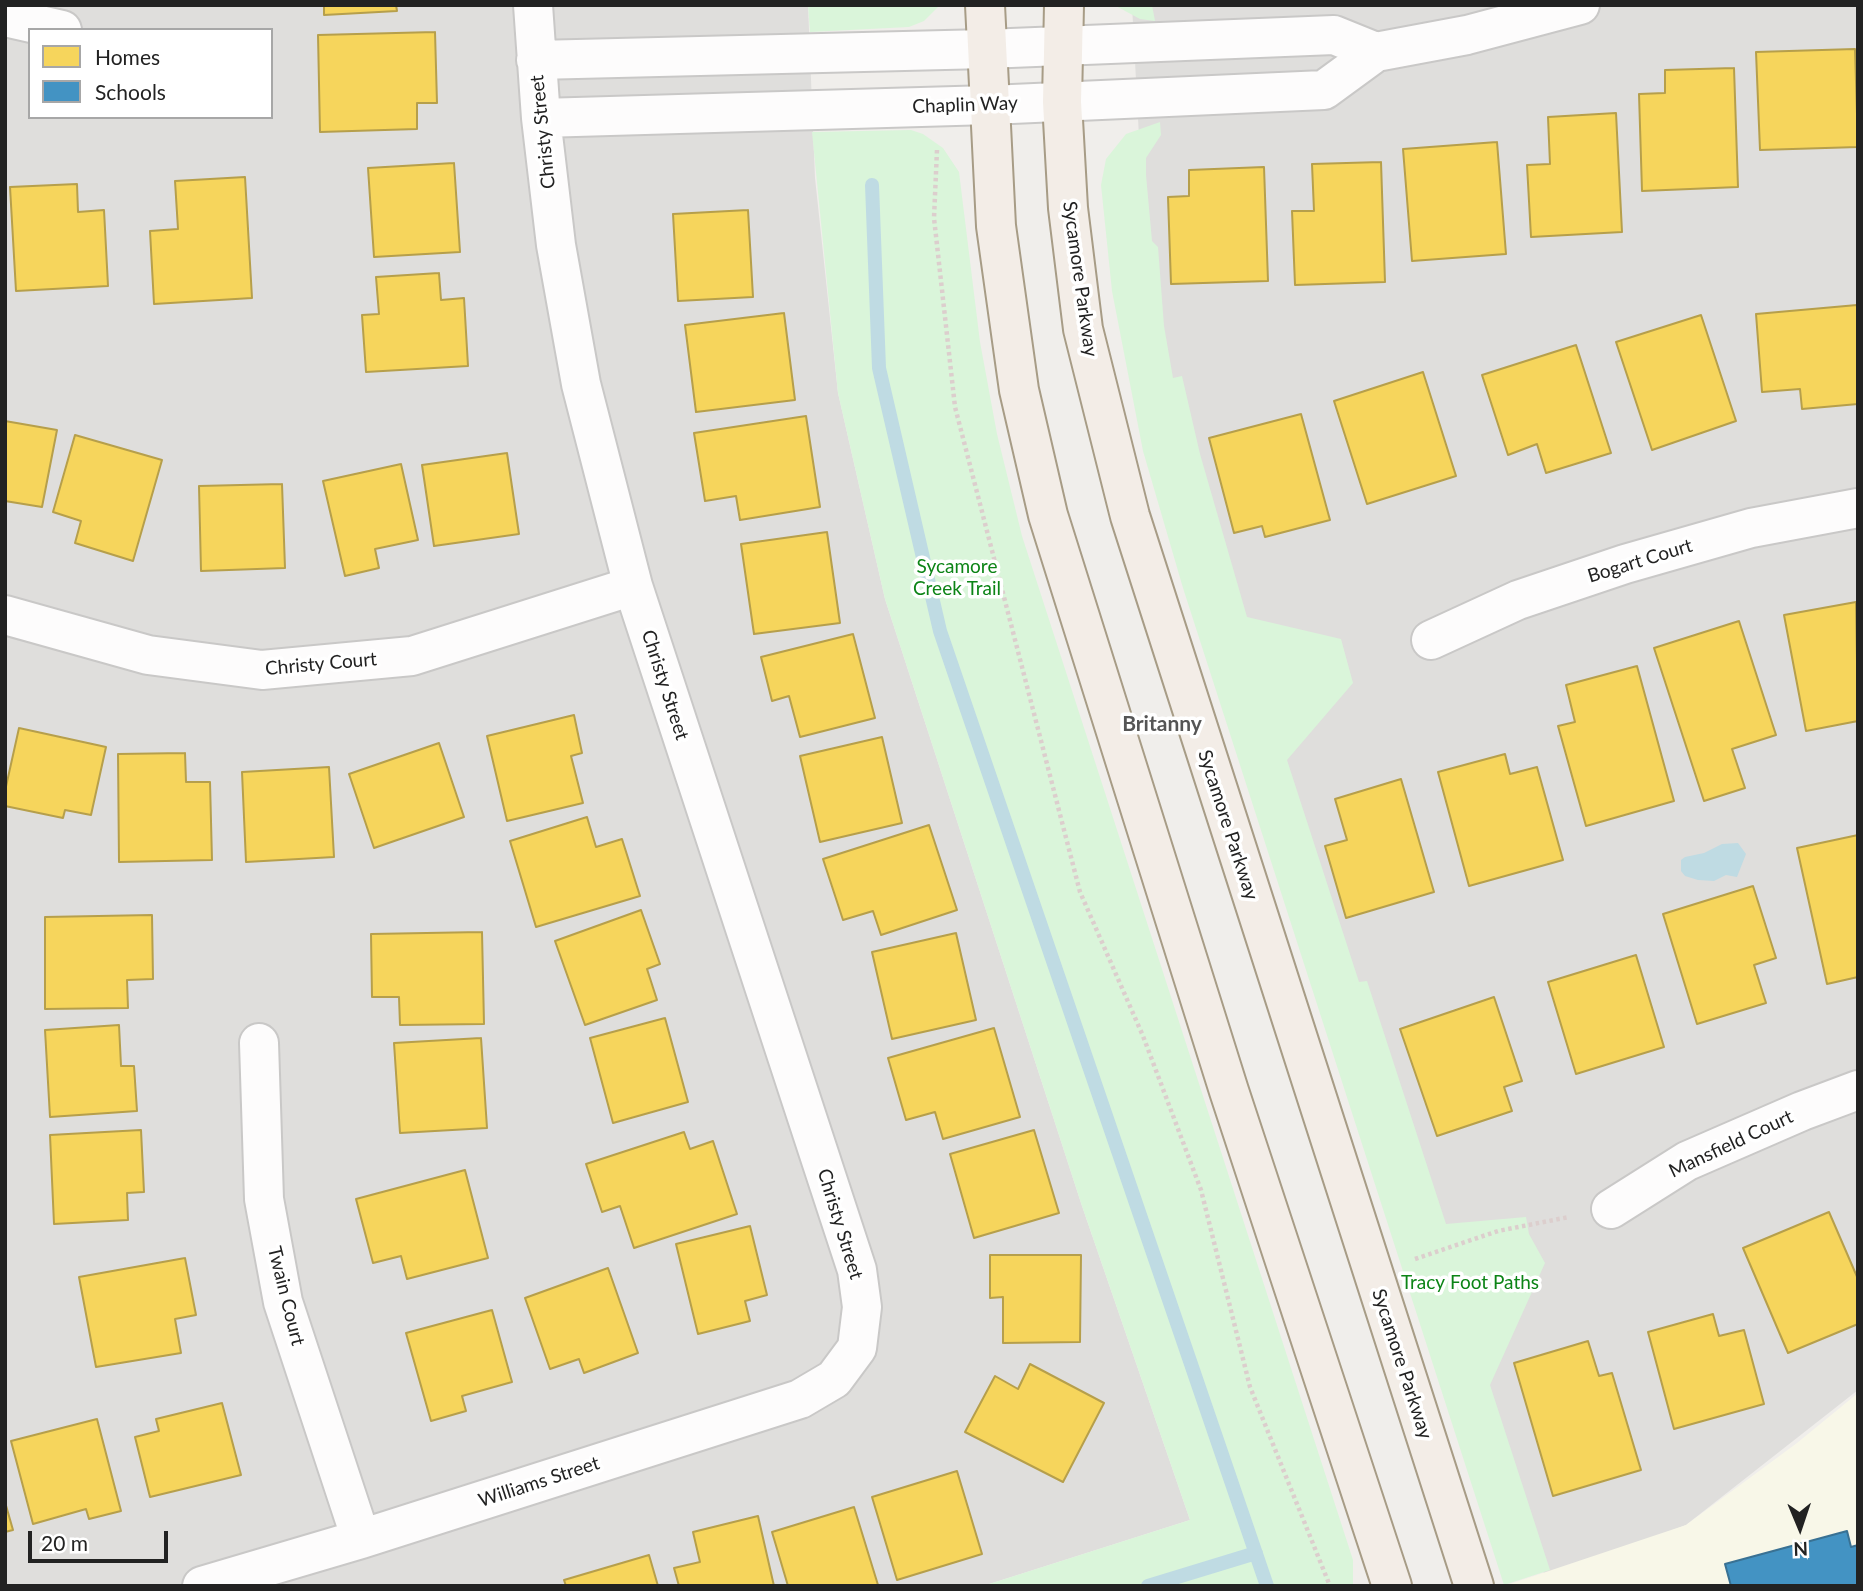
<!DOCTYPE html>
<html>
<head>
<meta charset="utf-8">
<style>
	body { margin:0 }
	#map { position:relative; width:1863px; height:1591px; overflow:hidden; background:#f0eeeb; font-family:Lato,sans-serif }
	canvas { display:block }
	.frame { position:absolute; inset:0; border:7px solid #222; pointer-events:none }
	.legend { position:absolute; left:28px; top:28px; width:245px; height:91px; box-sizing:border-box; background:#fff; border:2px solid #a7a7a7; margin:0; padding:9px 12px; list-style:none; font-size:21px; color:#222 }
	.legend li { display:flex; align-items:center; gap:14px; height:35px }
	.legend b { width:35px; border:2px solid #a7a7a7 }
	.north { position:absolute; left:1765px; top:1493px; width:70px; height:70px; -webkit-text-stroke:5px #fff; paint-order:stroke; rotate:178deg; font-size:19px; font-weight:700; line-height:28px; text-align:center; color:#222 }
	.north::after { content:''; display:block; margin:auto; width:24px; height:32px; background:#222; clip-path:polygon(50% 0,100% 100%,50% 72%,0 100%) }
	.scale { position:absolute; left:28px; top:1531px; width:140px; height:32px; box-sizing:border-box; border:4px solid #222; border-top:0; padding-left:9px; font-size:21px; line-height:24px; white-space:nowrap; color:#222; -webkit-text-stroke:5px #fff; paint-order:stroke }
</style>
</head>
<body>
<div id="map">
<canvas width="1863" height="1591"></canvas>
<div class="frame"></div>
<ul class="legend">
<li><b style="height:19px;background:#f6d55c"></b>Homes</li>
<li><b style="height:19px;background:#4393c3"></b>Schools</li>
</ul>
<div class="north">N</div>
<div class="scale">20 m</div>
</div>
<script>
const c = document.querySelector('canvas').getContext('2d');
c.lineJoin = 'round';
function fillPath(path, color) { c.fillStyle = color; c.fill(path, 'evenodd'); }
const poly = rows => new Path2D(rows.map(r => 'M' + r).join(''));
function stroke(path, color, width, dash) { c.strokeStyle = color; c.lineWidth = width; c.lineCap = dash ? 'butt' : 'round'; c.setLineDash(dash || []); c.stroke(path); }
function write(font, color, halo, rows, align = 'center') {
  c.font = font + ' Lato,sans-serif'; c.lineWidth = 7; c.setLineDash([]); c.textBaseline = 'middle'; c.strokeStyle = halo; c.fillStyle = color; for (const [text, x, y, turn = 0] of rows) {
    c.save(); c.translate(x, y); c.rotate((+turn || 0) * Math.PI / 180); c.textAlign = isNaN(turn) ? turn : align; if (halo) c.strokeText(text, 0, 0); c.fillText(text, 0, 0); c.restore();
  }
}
const residential = poly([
	[5,5,808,5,815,178,838,393,885,599,1082,1206,1190,1520,983,1586,5,1586],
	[30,30,271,30,271,117,30,117],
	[1132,5,1858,5,1858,1390,1686,1525,1546,1580,1281,768,1173,387,1142,193]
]);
const education = poly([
	[1858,1393,1858,1586,1504,1586,1686,1525,1797,1443]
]);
const park = poly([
	[808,5,940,5,924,21,909,27,810,32],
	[1114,5,1152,5,1155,21,1140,19],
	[1160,122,1161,135,1146,158,1146,175,1152,241,1158,247,1164,326,1173,378,1182,376,1200,454,1247,617,1341,639,1353,683,1287,760,1359,982,1367,981,1446,1224,1526,1217,1529,1234,1545,1263,1490,1385,1550,1570,1504,1585,1183,588,1143,451,1112,291,1101,185,1106,159,1126,134],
	[911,130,923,134,943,148,959,172,980,342,997,434,1022,536,1353,1560,1353,1586,983,1586,1190,1520,1082,1206,885,599,838,393,812,132]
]);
const water = poly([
	[1738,843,1746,854,1737,877,1726,875,1714,881,1698,880,1685,876,1681,871,1681,860,1685,857,1704,853,1722,844]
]);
const homes = poly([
	[324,5,396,5,397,11,324,15,324,5],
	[435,32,437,103,417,103,417,129,320,132,318,35,435,32],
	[1855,49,1858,147,1760,150,1756,52,1855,49],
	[1734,68,1738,187,1642,191,1639,94,1665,93,1665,70,1734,68],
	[1616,113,1622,232,1531,237,1527,165,1550,164,1548,117,1616,113],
	[1497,142,1506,254,1412,261,1403,149,1497,142],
	[1381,162,1385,282,1295,285,1292,211,1314,211,1312,164,1381,162],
	[454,163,460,252,374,257,368,168,454,163],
	[1264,167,1268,281,1171,284,1168,197,1189,196,1189,170,1264,167],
	[245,177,252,298,154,304,150,231,178,229,175,181,245,177],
	[77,184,78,212,104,210,108,286,16,291,10,187,77,184],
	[748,210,753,297,678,301,673,214,748,210],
	[439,273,441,300,464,298,468,366,366,372,362,315,379,314,376,277,439,273],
	[1857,305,1858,404,1802,409,1800,389,1762,392,1756,314,1857,305],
	[784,313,795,400,696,412,685,325,784,313],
	[1701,315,1736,421,1652,450,1616,342,1701,315],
	[1576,345,1611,453,1546,473,1537,444,1508,455,1482,375,1576,345],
	[1423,372,1456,476,1367,504,1334,401,1423,372],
	[1301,414,1330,520,1265,537,1262,526,1234,533,1209,438,1301,414],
	[806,416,820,507,740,520,736,496,705,501,694,433,806,416],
	[5,421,57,430,42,507,5,501,5,421],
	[75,435,162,460,133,561,75,543,81,521,53,512,75,435],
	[507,453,519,534,434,546,422,465,507,453],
	[401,464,418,540,375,549,379,568,345,576,323,481,401,464],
	[282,484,285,568,201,571,199,486,282,484],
	[827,532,840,623,754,634,741,544,827,532],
	[1856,602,1858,721,1806,731,1784,615,1856,602],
	[1739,621,1776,735,1732,749,1745,788,1704,801,1654,648,1739,621],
	[853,634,875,718,800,737,789,696,772,701,761,657,853,634],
	[1637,666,1674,801,1586,826,1558,726,1575,722,1566,685,1637,666],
	[574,715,582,753,571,756,583,803,507,821,487,736,574,715],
	[19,728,106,747,91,815,65,810,63,818,5,806,5,791,19,728],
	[882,737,902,823,820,842,800,756,882,737],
	[439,743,464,817,374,848,349,774,439,743],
	[185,753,186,782,210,782,212,860,119,862,118,754,185,753],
	[1505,754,1510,774,1537,767,1563,860,1469,886,1438,772,1505,754],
	[329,767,334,857,246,862,242,772,329,767],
	[1401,779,1434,892,1346,918,1325,846,1347,840,1335,799,1401,779],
	[587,817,596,847,622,839,640,896,536,927,510,841,587,817],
	[929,825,957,910,881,935,873,911,843,920,823,859,929,825],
	[1858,835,1858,977,1827,984,1797,848,1858,835],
	[1753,886,1776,958,1754,965,1766,1003,1697,1024,1663,914,1753,886],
	[641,910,660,964,647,969,657,1000,585,1025,555,941,641,910],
	[152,915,153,979,127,980,128,1008,45,1009,45,917,152,915],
	[482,932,484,1024,400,1025,399,997,372,997,371,934,482,932],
	[956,933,976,1020,892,1039,872,952,956,933],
	[1636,955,1664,1047,1576,1074,1548,982,1636,955],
	[1494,997,1522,1081,1504,1087,1512,1111,1437,1136,1400,1029,1494,997],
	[665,1018,688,1102,613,1123,590,1038,665,1018],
	[119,1025,121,1066,134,1066,137,1111,50,1117,45,1030,119,1025],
	[994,1028,1020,1117,943,1139,935,1112,906,1120,888,1058,994,1028],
	[481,1038,487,1128,400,1133,394,1043,481,1038],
	[141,1130,144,1192,127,1193,128,1220,54,1224,50,1135,141,1130],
	[1034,1130,1059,1213,974,1238,950,1154,1034,1130],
	[684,1132,690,1149,713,1141,737,1214,634,1248,620,1206,602,1212,586,1164,684,1132],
	[465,1170,488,1258,407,1279,401,1256,373,1263,356,1199,465,1170],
	[1829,1212,1858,1279,1858,1324,1788,1353,1743,1248,1829,1212],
	[750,1226,767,1295,745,1301,750,1321,698,1334,676,1244,750,1226],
	[990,1255,1081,1255,1080,1342,1003,1343,1003,1297,990,1298,990,1255],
	[185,1258,196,1315,175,1319,181,1353,96,1367,79,1277,185,1258],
	[608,1268,638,1353,584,1373,579,1359,550,1369,525,1298,608,1268],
	[492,1310,512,1382,462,1396,466,1411,431,1421,406,1333,492,1310],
	[1713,1314,1719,1336,1744,1330,1764,1404,1674,1429,1648,1332,1713,1314],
	[1588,1341,1599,1376,1612,1373,1641,1470,1553,1496,1514,1363,1588,1341],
	[1030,1364,1104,1403,1063,1482,965,1432,995,1376,1018,1389,1030,1364],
	[222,1403,241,1475,150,1497,135,1437,159,1431,156,1419,222,1403],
	[97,1419,121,1511,89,1519,86,1509,33,1524,11,1441,97,1419],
	[957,1471,982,1554,897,1580,872,1497,957,1471],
	[5,1502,13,1530,5,1532,5,1502],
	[854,1507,878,1585,788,1586,772,1532,854,1507],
	[758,1516,774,1586,679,1586,674,1568,700,1562,693,1532,758,1516],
	[649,1555,658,1586,566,1586,564,1580,649,1555]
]);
const schools = poly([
	[1847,1531,1851,1547,1858,1545,1858,1586,1731,1586,1725,1564,1847,1531]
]);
const stream = poly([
	[872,185,879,368,940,631,1267,1586],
	[1148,1586,1256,1553]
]);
const path = poly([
	[937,150,934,218,955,407,1080,892,1143,1036,1201,1190,1250,1387,1330,1586],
	[1415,1259,1498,1231,1569,1217]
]);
const minor = poly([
	[5,17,62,30],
	[536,60,986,49,1334,35,1376,52],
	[541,118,990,105,1324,90,1376,52,1467,35,1580,5],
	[5,615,148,655,262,670,412,656,633,586],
	[1431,640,1518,600,1625,564,1751,528,1858,508],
	[259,1043,264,1199,283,1302,361,1539],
	[1611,1209,1687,1161,1802,1111,1858,1090],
	[202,1586,361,1539,800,1399,834,1379,857,1348,862,1307,857,1270,633,586,581,384,556,245,541,118,533,5]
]);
const major = poly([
	[985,5,996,226,1019,390,1048,515,1229,1091,1392,1586],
	[1064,5,1062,102,1068,208,1083,329,1130,516,1474,1586]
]);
const streetNames = [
	["Chaplin Way",965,105,-2],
	["Christy Street",543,132,-96],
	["Sycamore Parkway",1080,279,82],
	["Bogart Court",1640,561,-17],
	["Christy Court",321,664,-5],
	["Christy Street",665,685,72],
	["Sycamore Parkway",1228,825,72],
	["Mansfield Court",1731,1144,-25],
	["Christy Street",840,1224,73],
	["Twain Court",286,1296,76],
	["Sycamore Parkway",1402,1364,72],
	["Williams Street",539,1482,-18]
];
const parkNames = [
	["Sycamore",957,567],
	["Creek Trail",957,589],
	["Tracy Foot Paths",1470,1283]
];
const neighbourhoodNames = [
	["Britanny",1162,724]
];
fillPath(residential, '#dfdedc');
fillPath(education, '#f8f7e8');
fillPath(park, '#daf5da');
fillPath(water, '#bfdbe3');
fillPath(homes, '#f6d55c');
stroke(homes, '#b69f4b', 2);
fillPath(schools, '#4393c3');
stroke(schools, '#397193', 2);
stroke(stream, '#bfdbe3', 14);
stroke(minor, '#c9c8c7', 42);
stroke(major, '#a79c86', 42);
stroke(path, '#dccecd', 4.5, [3.5, 3.5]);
stroke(minor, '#fdfcfc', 38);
stroke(major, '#f3ede7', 38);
write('19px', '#222', '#fff', streetNames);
write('19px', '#0c8416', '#fff', parkNames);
write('bold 21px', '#555', '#fff', neighbourhoodNames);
</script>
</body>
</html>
